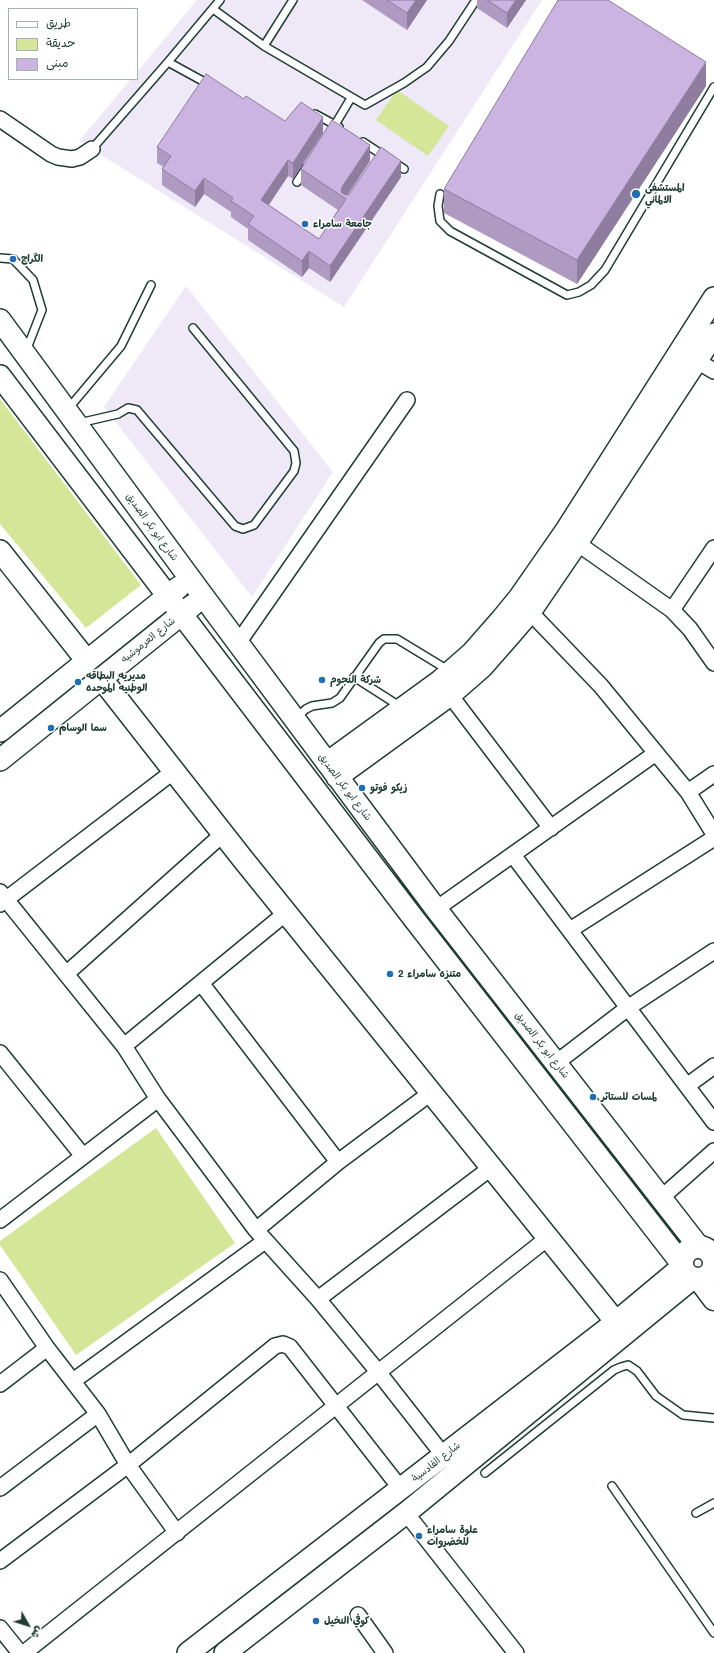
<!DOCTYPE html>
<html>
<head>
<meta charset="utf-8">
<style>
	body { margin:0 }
	#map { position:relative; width:714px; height:1653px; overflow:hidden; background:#fff; font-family:Mali,"Playpen Sans Arabic",sans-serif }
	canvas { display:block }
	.legend { position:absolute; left:8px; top:8px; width:130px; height:72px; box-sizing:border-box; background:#fff; border:1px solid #a5b1ae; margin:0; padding:5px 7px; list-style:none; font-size:12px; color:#1f3d34 }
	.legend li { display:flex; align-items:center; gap:8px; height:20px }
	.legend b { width:20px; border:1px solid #a5b1ae }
	.north { position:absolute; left:8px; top:1605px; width:40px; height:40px; -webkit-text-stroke:3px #fff; paint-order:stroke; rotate:129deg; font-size:11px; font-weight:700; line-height:16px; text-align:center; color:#1f3d34 }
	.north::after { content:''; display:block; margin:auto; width:14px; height:18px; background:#1f3d34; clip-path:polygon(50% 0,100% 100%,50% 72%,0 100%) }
</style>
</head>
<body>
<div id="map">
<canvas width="714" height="1653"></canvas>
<ul class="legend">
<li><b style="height:5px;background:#fff"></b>طريق</li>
<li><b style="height:11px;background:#d5e699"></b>حديقة</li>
<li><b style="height:11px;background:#cbb3e2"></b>مبنى</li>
</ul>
<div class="north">ش</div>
</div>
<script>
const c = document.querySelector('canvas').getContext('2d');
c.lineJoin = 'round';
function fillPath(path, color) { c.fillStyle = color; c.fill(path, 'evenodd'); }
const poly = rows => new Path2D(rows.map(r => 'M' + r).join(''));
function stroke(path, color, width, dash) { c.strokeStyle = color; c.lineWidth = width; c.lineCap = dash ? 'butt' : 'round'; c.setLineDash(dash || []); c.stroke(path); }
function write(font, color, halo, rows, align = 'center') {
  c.font = font + ' Mali,"Playpen Sans Arabic",sans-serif'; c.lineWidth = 3; c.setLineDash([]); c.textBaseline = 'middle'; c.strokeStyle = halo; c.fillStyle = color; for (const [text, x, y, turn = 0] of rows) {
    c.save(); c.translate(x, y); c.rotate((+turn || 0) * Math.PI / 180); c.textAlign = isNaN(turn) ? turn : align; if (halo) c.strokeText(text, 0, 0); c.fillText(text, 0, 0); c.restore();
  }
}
const built = poly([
	[197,0,542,0,344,307,79,141,131,79,137,79,137,72],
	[186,286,333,472,252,597,104,407]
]);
const green = poly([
	[397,90,449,126,428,156,376,120],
	[0,399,141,585,86,628,0,524],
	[156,1128,235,1243,76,1355,0,1245,0,1241]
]);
const lane = poly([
	[213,9,264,46,365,105,404,83,427,67,449,41,476,0],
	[264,46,293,0],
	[168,62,210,85],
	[315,114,339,127],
	[333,128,351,98],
	[363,142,384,156],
	[92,149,168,62,220,0],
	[393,162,404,169],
	[297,182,306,168],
	[440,194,438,206,440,221,450,231,567,295,579,292,591,285,605,270,714,87],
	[0,258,13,259,33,280,42,310,26,351],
	[68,409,121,346,151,285],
	[79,423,118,414,128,408,137,410,235,526,243,529,254,525,294,471,296,463,294,451,193,328],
	[354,677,401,707],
	[296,718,306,709,312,706,332,703,340,698,379,643,384,639,397,639,448,670],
	[485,1473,614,1370,621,1367,628,1365,637,1371,656,1396,683,1415,714,1418],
	[612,1486,714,1633],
	[696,1513,714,1503]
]);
const street = poly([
	[0,119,51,154,58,157,72,159,80,157,92,149],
	[697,361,714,371],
	[577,543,672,610,690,629,714,663],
	[672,610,714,548],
	[530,612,601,686,688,792,714,834],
	[238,643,407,400],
	[450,695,551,828],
	[688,792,714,774],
	[513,855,714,1122],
	[0,892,124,1046,158,1099,256,1230,318,1299,379,1373,444,1456],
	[0,904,174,771],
	[436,909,656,753],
	[570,930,714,838],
	[66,974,223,834],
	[201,983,338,1162],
	[124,1046,286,913],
	[0,1053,83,1156],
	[556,1063,629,1007,714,951],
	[688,1085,714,1066],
	[661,1198,714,1151],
	[0,1220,158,1099],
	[256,1230,338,1162,432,1092],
	[0,1280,47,1348,98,1414,128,1465,177,1533],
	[318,1299,492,1167],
	[73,1381,265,1241],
	[0,1384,47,1348],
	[0,1488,98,1414],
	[406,1513,516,1653],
	[0,1561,128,1465,275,1346,283,1344,290,1347,401,1489],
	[358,1615,385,1653],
	[0,1628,20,1653],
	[24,1653,549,1237]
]);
const secondary = poly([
	[0,320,203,596,436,909,699,1247],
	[0,376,411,915,682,1264],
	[0,551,87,661],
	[101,678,242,858,616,1322],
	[0,731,179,587],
	[0,760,193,605],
	[327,763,440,681,472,653,501,620,519,598,567,529,714,298],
	[337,777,450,695,482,667,511,634,530,612,577,543,714,334],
	[188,1653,616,1322,682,1267],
	[225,1653,406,1513,693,1278]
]);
const primary = poly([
	'682 1263a16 16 0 1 1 32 0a16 16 0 1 1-32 0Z',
	[699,1279,714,1299]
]);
const wall = poly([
	[362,0,427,0,407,30],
	[477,0,526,0,507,28,477,8],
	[706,86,577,284,444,213,444,189],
	[244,99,285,121,323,133,293,179,288,176,269,205,319,239,338,210,301,185,301,169,370,161,348,195,401,177,330,282,309,268,302,277,248,240,248,229,231,217,231,212,204,194,195,207,162,185,162,169,164,167,157,163,157,147]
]);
const shadedWall = poly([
	[416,0,427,0,407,30,407,13],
	[516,0,526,0,507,28,507,13],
	[706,62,706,86,577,284,577,260],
	[323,117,323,133,293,179,293,163],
	[370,145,370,161,345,198,341,196,342,187],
	[288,160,288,176,261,216,261,200],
	[401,161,401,177,330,282,330,266],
	[204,178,204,194,195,207,195,191],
	[309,251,309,268,302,277,302,261]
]);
const building = poly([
	[387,0,416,0,407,13,387,0],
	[487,0,516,0,507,13,487,0],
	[558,0,608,0,706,62,577,260,444,189,558,0],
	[206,74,244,99,246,96,285,121,301,102,323,117,293,163,288,160,261,200,319,239,346,199,301,169,332,120,370,145,342,187,341,192,344,194,348,195,350,193,381,147,401,161,330,266,309,251,302,261,248,224,254,216,231,201,233,198,204,178,195,191,162,169,171,156,157,147,206,74]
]);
const markers = [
	[636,194,5,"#1f6fb2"],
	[305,224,4,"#1f6fb2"],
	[13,259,4,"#1f6fb2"],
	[322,680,4,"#1f6fb2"],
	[78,682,4,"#1f6fb2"],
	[51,728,4,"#1f6fb2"],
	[362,788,4,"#1f6fb2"],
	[390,974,4,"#1f6fb2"],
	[593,1097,4,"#1f6fb2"],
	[419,1536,4,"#1f6fb2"],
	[316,1621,4,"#1f6fb2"]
];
const poiNames = [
	["المستشفى",645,188],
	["الالماني",645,200],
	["جامعة سامراء",313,224],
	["الگراج",21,259],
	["مديريه البطاقه",86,676],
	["الوطنيه الموحده",86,688],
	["شركة النجوم",330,680],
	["سما الوسام",59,728],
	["زيكو فوتو",370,788],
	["متنزه سامراء 2",398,974],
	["لمسات للستائر",601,1097],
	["علوة سامراء",427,1530],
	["للخضروات",427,1542],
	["كوفي النخيل",324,1621]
];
const streetNames = [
	["شارع ابو بكر الصديق",152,527,54],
	["شارع العرموشيه",148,640,-39],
	["شارع ابو بكر الصديق",345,787,53],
	["شارع ابو بكر الصديق",542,1045,52],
	["شارع القادسية",436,1462,-38]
];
fillPath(built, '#efe8f6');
fillPath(green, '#d5e699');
stroke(lane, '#1f3d34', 10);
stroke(street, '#1f3d34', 18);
stroke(secondary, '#1f3d34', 24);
stroke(primary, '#1f3d34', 25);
stroke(lane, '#fff', 7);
stroke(street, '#fff', 15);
stroke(secondary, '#fff', 21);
stroke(primary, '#fff', 22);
fillPath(wall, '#af9ac2');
fillPath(shadedWall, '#8e7d9e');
fillPath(building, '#cbb3e2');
stroke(building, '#8e7d9e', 1);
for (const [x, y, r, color] of markers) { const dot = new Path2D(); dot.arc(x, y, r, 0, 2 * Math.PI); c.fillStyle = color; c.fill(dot); stroke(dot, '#fff', 1.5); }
write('bold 10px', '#1f3d34', '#fff', poiNames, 'left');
write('10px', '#1f3d34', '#fff', streetNames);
</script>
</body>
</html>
